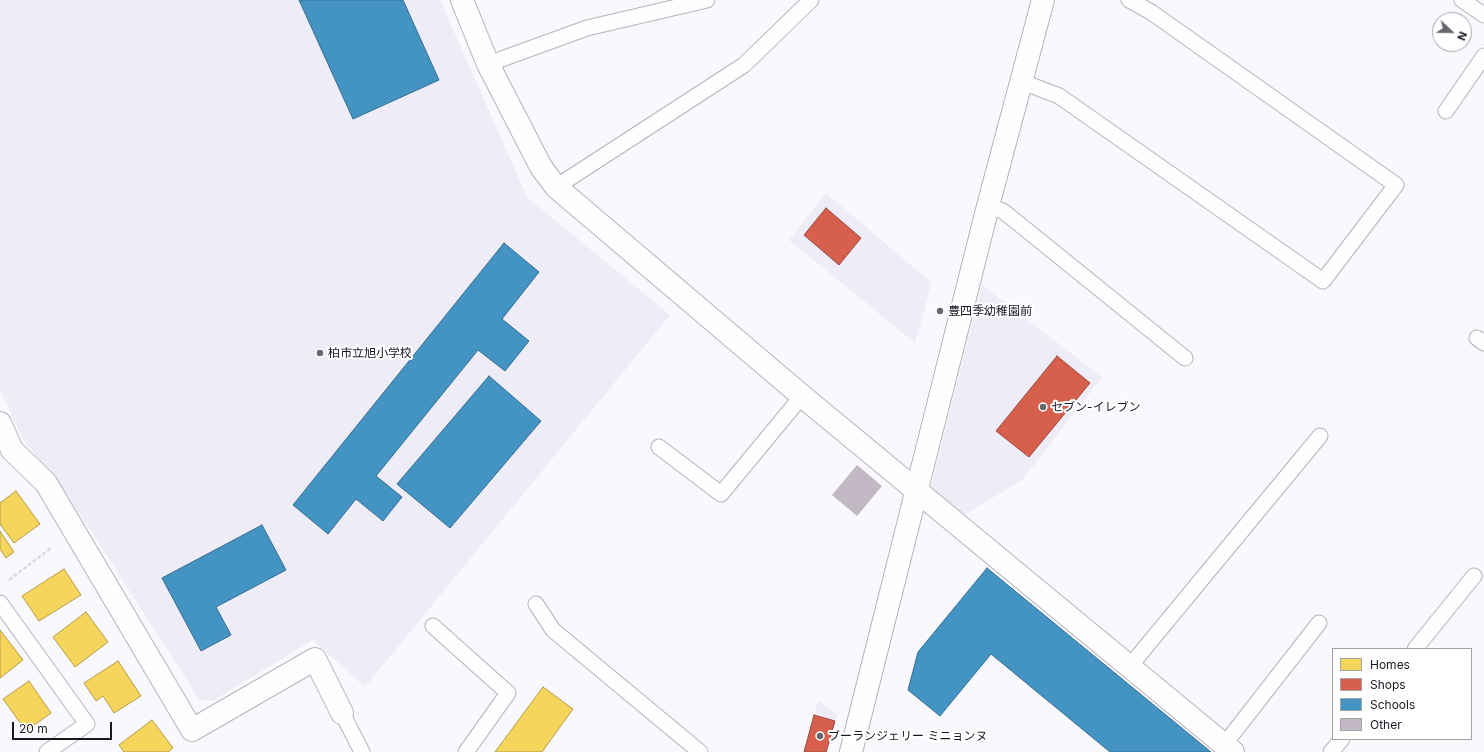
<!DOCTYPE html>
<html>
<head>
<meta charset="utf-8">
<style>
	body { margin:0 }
	#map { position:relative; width:1484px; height:752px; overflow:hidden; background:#f9f8fd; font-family:Inter,sans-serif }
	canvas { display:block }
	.legend { position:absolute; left:1332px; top:648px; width:140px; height:92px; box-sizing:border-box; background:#fff; border:1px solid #a3a2a7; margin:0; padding:5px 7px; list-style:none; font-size:12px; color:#1a1723 }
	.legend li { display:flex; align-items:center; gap:8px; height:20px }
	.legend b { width:20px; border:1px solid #a3a2a7 }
	.north { position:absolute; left:1432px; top:12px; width:40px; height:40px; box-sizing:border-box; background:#fff; border:1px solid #a3a2a7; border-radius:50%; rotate:112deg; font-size:11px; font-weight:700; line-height:16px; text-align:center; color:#1a1723 }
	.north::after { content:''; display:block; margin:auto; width:14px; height:18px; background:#68666f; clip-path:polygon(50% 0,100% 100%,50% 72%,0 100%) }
	.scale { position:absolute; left:12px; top:722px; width:100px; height:18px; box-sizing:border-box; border:2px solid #1a1723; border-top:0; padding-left:5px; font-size:12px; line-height:14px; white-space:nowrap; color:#1a1723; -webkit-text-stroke:3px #fff; paint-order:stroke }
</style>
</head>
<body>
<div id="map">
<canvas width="1484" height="752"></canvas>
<ul class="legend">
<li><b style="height:11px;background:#f6d55c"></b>Homes</li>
<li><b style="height:11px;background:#d6604d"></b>Shops</li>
<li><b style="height:11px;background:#4393c3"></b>Schools</li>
<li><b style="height:11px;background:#c3b9c5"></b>Other</li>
</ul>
<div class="north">N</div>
<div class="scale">20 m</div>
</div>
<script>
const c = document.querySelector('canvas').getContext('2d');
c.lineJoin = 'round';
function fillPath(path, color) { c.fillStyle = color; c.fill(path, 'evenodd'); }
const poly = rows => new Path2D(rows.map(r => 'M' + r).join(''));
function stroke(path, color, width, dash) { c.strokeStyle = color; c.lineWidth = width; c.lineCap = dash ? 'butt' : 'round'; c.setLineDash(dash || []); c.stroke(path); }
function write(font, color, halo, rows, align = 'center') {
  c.font = font + ' Inter,"Noto Sans JP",sans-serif'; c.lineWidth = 4; c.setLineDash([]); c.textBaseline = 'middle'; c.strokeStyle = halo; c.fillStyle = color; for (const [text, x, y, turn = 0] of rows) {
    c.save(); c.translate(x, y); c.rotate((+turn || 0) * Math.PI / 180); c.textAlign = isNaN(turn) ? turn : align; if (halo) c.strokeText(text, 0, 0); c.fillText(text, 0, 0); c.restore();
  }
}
const built = poly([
	[0,0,440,0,527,197,670,315,365,687,313,640,212,701,199,699,88,526,23,439,0,390],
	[826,193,932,283,915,343,789,240],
	[982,285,1102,377,1023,479,960,518,929,495],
	[818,701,837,714,828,752,804,752]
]);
const homes = poly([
	[16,491,40,524,14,543,0,524,0,503,16,491],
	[0,531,14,552,6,558,0,549,0,531],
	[64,569,81,595,39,621,22,596,64,569],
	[86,612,108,642,75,667,53,637,86,612],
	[0,630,23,660,0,678,0,630],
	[118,661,141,696,114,713,103,696,96,701,84,683,118,661],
	[29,681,51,713,26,731,3,699,29,681],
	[543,687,573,709,542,752,495,752,543,687],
	[152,720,173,748,168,752,124,752,119,745,152,720]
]);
const shops = poly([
	[826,208,861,238,839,265,804,235,826,208],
	[1057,356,1090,383,1029,457,996,431,1057,356],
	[814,715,835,721,826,752,804,752,814,715]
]);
const schools = poly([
	[299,0,403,0,439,80,353,119,299,0],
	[504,243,539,272,502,319,529,341,505,371,478,350,376,476,402,497,383,521,356,499,328,534,293,505,504,243],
	[489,376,541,421,450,528,397,484,489,376],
	[262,525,286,570,216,607,231,635,201,651,162,578,262,525],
	[987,568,1211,752,1110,752,991,654,940,716,908,690,918,652,987,568]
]);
const building = poly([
	[857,465,882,486,857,516,832,495]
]);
const path = poly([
	[9,580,51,548]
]);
const lane = poly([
	[1462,0,1484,15],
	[488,64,587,28,707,0],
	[1020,81,1059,96,1323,281,1396,185,1151,12,1129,0],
	[1446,111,1484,56],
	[556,187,744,65,811,0],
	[988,206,1003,211,1185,358],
	[1477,338,1484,343],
	[659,447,721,494,802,396],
	[0,603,87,724,47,752],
	[536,604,553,630,700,752],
	[433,626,508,693,466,752],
	[1415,649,1474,576],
	[1130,666,1320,436],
	[342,713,362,752],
	[1224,745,1319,623],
	[1331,752,1342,739]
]);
const street = poly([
	[462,0,488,64,541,167,556,187,802,396,1233,752],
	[0,423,12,450,46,483,192,730,315,659,342,713]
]);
const secondary = poly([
	[851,752,988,206,1043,0]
]);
const markers = [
	[940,311,4,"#68666f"],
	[320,353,4,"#68666f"],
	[1043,407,4,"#68666f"],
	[820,736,4,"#68666f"]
];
const poiNames = [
	["豊四季幼稚園前",948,311],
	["柏市立旭小学校",328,353],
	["セブン-イレブン",1051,407],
	["ブーランジェリー ミニョンヌ",828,736]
];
fillPath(built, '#eeecf7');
fillPath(homes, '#f6d55c');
stroke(homes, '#b49c4b', 1);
fillPath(shops, '#d6604d');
stroke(shops, '#9e4a40', 1);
fillPath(schools, '#4393c3');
stroke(schools, '#376e93', 1);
fillPath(building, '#c3b9c5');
stroke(lane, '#b5b3bb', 17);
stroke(street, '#b5b3bb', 24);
stroke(secondary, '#b5b3bb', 24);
stroke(path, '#dad9db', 2.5, [4, 2]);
stroke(lane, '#fefeff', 15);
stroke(street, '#fefeff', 22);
stroke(secondary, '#fefeff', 22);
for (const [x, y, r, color] of markers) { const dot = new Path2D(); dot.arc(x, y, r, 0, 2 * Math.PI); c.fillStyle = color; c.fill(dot); stroke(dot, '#fff', 1.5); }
write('12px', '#1a1723', '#fff', poiNames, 'left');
</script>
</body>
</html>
